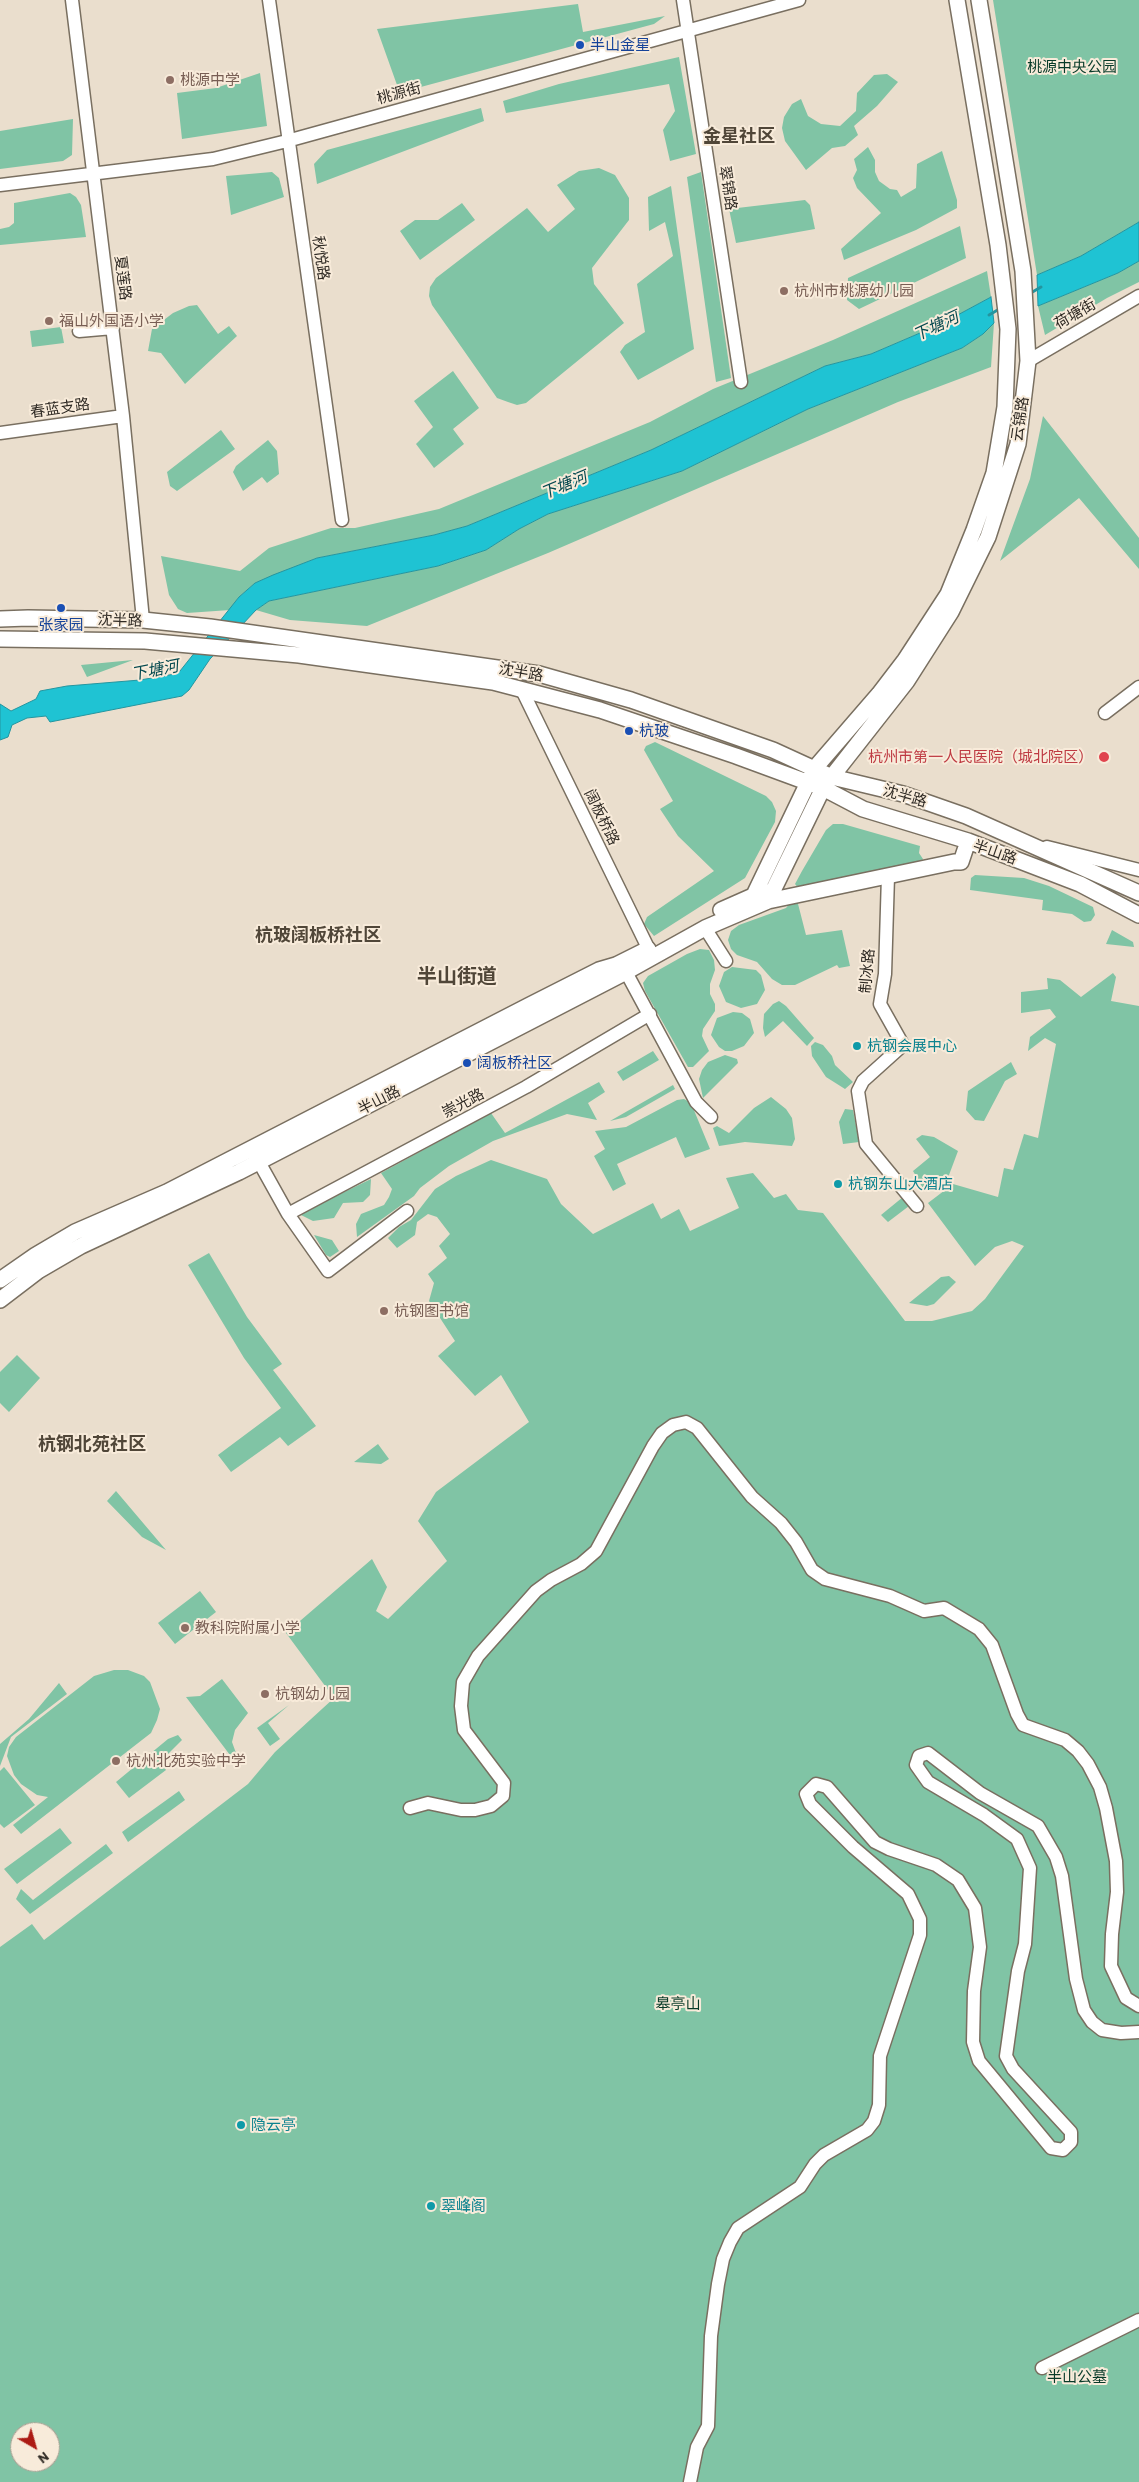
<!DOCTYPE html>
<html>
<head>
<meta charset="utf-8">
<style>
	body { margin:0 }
	#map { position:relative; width:1139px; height:2482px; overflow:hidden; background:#eadecd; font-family:Barlow,sans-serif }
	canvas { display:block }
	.north { position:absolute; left:10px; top:2422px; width:50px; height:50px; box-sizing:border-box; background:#f8ebda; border:1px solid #a89e92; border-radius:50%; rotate:142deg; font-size:14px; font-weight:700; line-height:20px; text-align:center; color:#302b25 }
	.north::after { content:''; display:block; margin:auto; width:18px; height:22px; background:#ac1b14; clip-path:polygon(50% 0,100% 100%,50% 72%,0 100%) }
</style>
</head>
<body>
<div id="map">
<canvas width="1139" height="2482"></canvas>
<div class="north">N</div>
</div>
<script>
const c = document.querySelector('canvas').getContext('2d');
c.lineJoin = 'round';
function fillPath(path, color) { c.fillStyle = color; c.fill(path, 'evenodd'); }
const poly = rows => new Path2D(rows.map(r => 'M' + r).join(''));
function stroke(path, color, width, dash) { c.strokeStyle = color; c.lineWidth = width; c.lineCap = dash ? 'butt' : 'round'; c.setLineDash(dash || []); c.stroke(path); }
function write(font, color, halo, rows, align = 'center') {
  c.font = font + ' Barlow,"Noto Sans SC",sans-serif'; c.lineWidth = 4; c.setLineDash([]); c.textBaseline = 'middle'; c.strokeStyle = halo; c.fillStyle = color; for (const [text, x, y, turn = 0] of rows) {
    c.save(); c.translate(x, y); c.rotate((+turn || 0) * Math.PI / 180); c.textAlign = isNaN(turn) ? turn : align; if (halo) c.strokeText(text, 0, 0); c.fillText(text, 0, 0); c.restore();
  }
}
const green = poly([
	[993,0,1139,0,1139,222,1081,256,1037,275],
	[578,4,583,32,665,16,654,24,406,91,397,85,377,29],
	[679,57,696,154,670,161,663,130,675,111,669,84,506,113,503,101,559,84],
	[260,73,267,126,182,139,177,93,216,88],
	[887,74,898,82,877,106,854,126,858,135,845,146,832,148,806,170,785,141,782,128,784,117,792,104,801,99,808,116,821,124,840,126,856,111,857,93,874,75],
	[481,108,484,121,317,184,314,164,327,150],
	[73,119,72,155,63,161,0,169,0,131],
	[868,147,875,160,875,172,879,181,890,189,897,190,901,197,916,188,917,164,942,151,957,200,957,208,916,230,844,260,841,249,881,213,857,188,853,178,857,170,854,159],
	[599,168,615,175,629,198,629,220,592,268,594,284,624,323,526,403,517,405,508,402,497,398,432,305,429,296,430,287,436,278,527,208,548,232,575,209,557,185,579,171],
	[272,172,279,178,284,197,231,215,226,176],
	[701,172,731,378,716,382,687,177],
	[671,186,694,349,638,380,620,352,625,345,645,332,637,284,673,256,665,222,649,231,648,197],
	[70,193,76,197,81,205,86,237,0,245,0,229,9,227,14,223,14,203],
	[805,200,810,205,815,229,736,243,729,209],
	[462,203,475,220,420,260,400,231,415,220,438,220],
	[960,226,966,258,859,309,847,300,848,278],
	[1139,261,1139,282,1107,298,1045,335,1038,306,1118,273],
	[987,271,991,297,941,324,871,354,825,366,651,450,467,526,434,535,317,558,255,583,239,597,230,610,187,613,178,609,169,595,161,556,240,571,269,548,331,528,355,528,439,509,650,422,713,389,833,340],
	[189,306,197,305,218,334,229,326,237,336,185,384,161,353,148,351,152,329,173,313],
	[994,323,991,367,898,402,548,553,367,626,290,620,256,610,269,601,438,566,486,550,519,529,548,514,682,471,808,409,962,348,983,334],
	[61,327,64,343,32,347,30,331],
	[453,371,479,408,453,429,464,444,434,468,416,444,433,427,414,401],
	[1043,416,1139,538,1139,569,1079,498,1000,561,1030,479],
	[221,430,235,449,177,491,170,486,167,472],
	[268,440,277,451,279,474,267,483,262,477,243,491,233,472,236,466],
	[133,660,87,677,81,665],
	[655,742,766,796,772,802,776,811,775,822,745,878,654,936,644,924,647,917,714,871,678,836,660,809,673,801,644,750,646,746],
	[833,824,843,824,920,846,919,853,923,859,920,865,799,889,795,884,802,871,826,830],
	[975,875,1024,878,1049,886,1093,907,1095,915,1091,921,1084,922,1072,914,1042,910,1043,900,970,890,971,878],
	[797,900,806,935,842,930,850,966,839,968,837,965,795,985,782,985,772,979,757,962,737,955,731,949,728,940,731,931,739,925,786,908,791,902],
	[1112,930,1133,942,1134,947,1106,944],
	[700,949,709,950,714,960,715,970,710,984,710,994,715,1004,715,1011,703,1029,702,1036,709,1051,693,1067,688,1067,645,991,643,983,648,976,687,954],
	[732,967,756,970,761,975,765,990,757,1004,741,1008,726,1002,719,986,724,972],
	[1113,973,1116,977,1111,1001,1139,1006,1139,2482,0,2482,0,1947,32,1924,44,1940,248,1784,275,1752,334,1698,286,1633,372,1559,387,1587,376,1611,388,1619,447,1561,418,1521,436,1492,529,1422,501,1375,475,1396,438,1356,455,1341,429,1301,434,1283,428,1274,447,1258,439,1246,450,1234,437,1217,428,1214,417,1222,415,1235,397,1248,388,1238,399,1227,411,1220,435,1189,456,1176,491,1160,547,1179,561,1204,593,1234,653,1203,661,1219,679,1209,690,1231,739,1208,726,1178,753,1173,774,1198,786,1194,798,1210,823,1213,905,1321,932,1321,972,1311,985,1299,1024,1246,1012,1241,995,1247,975,1266,928,1203,953,1184,998,1197,1004,1168,1013,1170,1024,1134,1038,1138,1056,1044,1045,1038,1028,1051,1030,1037,1056,1017,1050,1009,1021,1013,1021,992,1048,989,1047,978,1060,980,1081,997],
	[20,2432,50,2432,50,2462,20,2462],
	[779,1001,786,1006,814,1038,807,1046,783,1021,765,1037,763,1028,764,1014,773,1004],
	[733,1012,742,1013,750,1019,754,1033,744,1046,732,1051,725,1051,719,1047,711,1035,717,1018],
	[815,1042,823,1045,832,1056,835,1065,853,1082,845,1089,826,1077,812,1056,811,1046],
	[653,1051,659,1060,623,1081,617,1072],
	[725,1055,737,1059,738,1063,703,1098,699,1079,702,1070,708,1062],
	[1011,1062,1017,1074,1005,1081,984,1121,975,1120,966,1110,968,1091],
	[599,1082,605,1092,588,1103,597,1120,567,1114,493,1141,449,1166,420,1188,414,1196,357,1237,356,1224,361,1214,384,1205,389,1197,392,1189,381,1173,491,1113,505,1133],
	[673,1085,675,1089,626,1117,610,1121],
	[771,1097,786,1109,792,1118,795,1139,792,1146,745,1142,719,1146,713,1128,717,1126,729,1133,754,1108],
	[684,1099,691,1103,710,1149,685,1158,676,1137,617,1164,626,1184,613,1191,594,1156,605,1149,595,1131,626,1127,677,1100],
	[845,1109,853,1110,859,1142,843,1144,839,1122],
	[922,1135,934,1137,958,1151,949,1175,924,1190,913,1171,930,1157,916,1139],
	[371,1179,370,1195,363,1202,343,1203,334,1218,313,1221,299,1214],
	[903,1197,909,1206,888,1222,881,1215],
	[314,1235,332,1240,339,1251,330,1257,326,1255],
	[209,1253,247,1317,282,1364,273,1370,316,1426,288,1446,280,1437,231,1472,218,1455,281,1408,244,1358,188,1265],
	[949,1276,956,1282,934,1304,927,1306,909,1303,941,1277],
	[17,1355,40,1378,9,1412,0,1403,0,1372],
	[378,1444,389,1459,381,1464,354,1462],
	[116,1491,166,1550,142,1537,107,1501],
	[200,1591,216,1612,175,1644,158,1623],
	[114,1670,128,1670,144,1676,150,1682,160,1709,157,1720,151,1733,21,1834,13,1825,48,1797,37,1795,21,1784,14,1775,7,1756,9,1747,16,1737,94,1676],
	[222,1679,248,1713,235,1730,232,1742,236,1753,233,1759,186,1697,200,1696],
	[59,1683,67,1694,11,1737,0,1766,0,1744,29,1719],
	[289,1705,268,1723,280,1739,270,1746,257,1728],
	[178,1735,182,1740,160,1762,166,1770,129,1798,116,1782,168,1739],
	[4,1767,35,1805,4,1828,0,1824,0,1771],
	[179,1791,185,1800,128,1842,122,1832],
	[60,1828,72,1843,17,1884,4,1869],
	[106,1844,113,1853,30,1914,16,1899,21,1889,33,1900]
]);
const water = poly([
	[1139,222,1139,261,1118,273,1038,306,1037,275,1081,256,1139,222],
	[991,297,994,323,983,334,962,348,808,409,682,471,548,514,519,529,486,550,438,566,269,601,256,610,210,659,189,690,182,696,50,722,46,716,27,718,12,725,8,737,0,740,0,704,11,711,36,699,40,691,67,686,140,680,175,674,180,671,239,597,255,583,273,575,317,558,434,535,467,526,651,450,825,366,871,354,941,324,991,297]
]);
const stream = poly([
	[1029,294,1041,287],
	[989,315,1001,308]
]);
const minor = poly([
	[72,0,123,416,143,620],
	[269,0,342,520],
	[683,0,741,382],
	[0,185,213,159,287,141,799,0],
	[79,331,113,328],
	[1028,361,1139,296],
	[0,433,123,416],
	[522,690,653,958],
	[1105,713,1139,687],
	[1047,847,1139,870],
	[888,876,885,974,880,1004,903,1045,863,1081,858,1091,866,1144,917,1206],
	[705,928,726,961],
	[626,972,696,1102,711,1117],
	[259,1162,288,1214,328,1271,407,1211],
	[288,1214,526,1087,650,1014],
	[410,1808,428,1803,461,1810,475,1810,491,1806,503,1796,504,1783,464,1730,461,1706,463,1682,478,1656,536,1591,551,1580,581,1564,596,1551,653,1446,662,1433,673,1425,686,1422,697,1428,752,1497,781,1523,796,1542,812,1570,825,1579,890,1596,924,1611,944,1608,979,1629,992,1645,1017,1714,1023,1725,1065,1740,1078,1751,1088,1764,1100,1787,1106,1808,1116,1861,1117,1892,1112,1934,1111,1966,1126,1998,1139,2006],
	[1042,2368,1139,2320],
	[690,2482,697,2447,708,2426,711,2336,718,2284,723,2259,730,2242,738,2228,800,2187,815,2164,824,2155,867,2130,874,2121,879,2105,880,2056,920,1935,920,1919,908,1894,853,1847,810,1804,806,1794,816,1784,827,1787,875,1842,889,1849,936,1865,958,1880,975,1908,980,1947,974,1991,973,2042,979,2061,1051,2148,1063,2150,1071,2142,1071,2132,1013,2069,1006,2056,1018,1971,1025,1944,1030,1868,1017,1839,984,1815,928,1782,916,1765,919,1756,928,1753,980,1793,1038,1826,1056,1857,1062,1876,1076,1979,1084,2010,1092,2022,1102,2030,1121,2033,1139,2032]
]);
const major = poly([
	[0,619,28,618,143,620,210,627,539,674,631,700,773,750,832,777,903,794,966,816,1139,893],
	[0,639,145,641,299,655,493,682,600,710,736,756,823,788,863,809,968,841,1080,884,1139,915],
	[768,901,823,788,907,681,951,612,988,537,1018,444,1028,361,1023,271,979,0],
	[759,904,755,893,815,768,879,694,905,660,948,594,974,530,994,473,1005,407,1008,329,998,245,957,0],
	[721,910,764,891],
	[0,1280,36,1255,75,1232,167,1192,528,1006,599,970,616,965,648,949],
	[0,1300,38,1271,81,1246,239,1172,626,972,705,928,768,901,954,862,961,862,968,841]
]);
const markers = [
	[580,45,5,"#1a4fb4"],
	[170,80,5,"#8d6e63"],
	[784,291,5,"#8d6e63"],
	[49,321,5,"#8d6e63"],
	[61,608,5,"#1a4fb4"],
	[629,731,5,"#1a4fb4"],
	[1104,757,6,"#e0444e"],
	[857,1046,5,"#0f9aa8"],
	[467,1063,5,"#1a4fb4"],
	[838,1184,5,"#0f9aa8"],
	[384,1311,5,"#8d6e63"],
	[185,1628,5,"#8d6e63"],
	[265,1694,5,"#8d6e63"],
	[116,1761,5,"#8d6e63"],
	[241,2125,5,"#0f9aa8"],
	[431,2206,5,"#0f9aa8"]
];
const transitNames = [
	["半山金星",590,45],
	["张家园",61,625,"center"],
	["杭玻",639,731],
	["阔板桥社区",477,1063]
];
const parkNames = [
	["桃源中央公园",1072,67],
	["皋亭山",678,2004],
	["半山公墓",1077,2377]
];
const educationNames = [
	["桃源中学",180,80],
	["杭州市桃源幼儿园",794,291],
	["福山外国语小学",59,321],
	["杭钢图书馆",394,1311],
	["教科院附属小学",195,1628],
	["杭钢幼儿园",275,1694],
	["杭州北苑实验中学",126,1761]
];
const streetNames = [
	["桃源街",399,93,-15],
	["翠锦路",728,188,81],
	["秋悦路",321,258,82],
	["夏莲路",123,278,83],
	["荷塘街",1075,314,-30],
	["春蓝支路",60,408,-8],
	["云锦路",1020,419,-82],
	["沈半路",120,620,2],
	["沈半路",521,672,10],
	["沈半路",905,796,16],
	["阔板桥路",602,817,64],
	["半山路",995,852,19],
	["制冰路",867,971,-85],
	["半山路",379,1100,-27],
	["崇光路",463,1103,-28]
];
const healthNames = [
	["杭州市第一人民医院（城北院区）",1093,757]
];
const cultureNames = [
	["杭钢会展中心",867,1046],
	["杭钢东山大酒店",848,1184],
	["隐云亭",251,2125],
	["翠峰阁",441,2206]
];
const waterNames = [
	["下塘河",936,326,-25],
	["下塘河",564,485,-22],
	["下塘河",155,670,-11]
];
const quarterNames = [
	["金星社区",739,136],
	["杭玻阔板桥社区",318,935],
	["杭钢北苑社区",92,1444]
];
const districtNames = [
	["半山街道",457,976]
];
fillPath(green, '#80c4a5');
fillPath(water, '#1fc3d3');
stroke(water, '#24959f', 1);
stroke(stream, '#24959f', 3);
stroke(minor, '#796f60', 15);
stroke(major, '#796f60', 18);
stroke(minor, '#fff', 12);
stroke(major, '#fff', 15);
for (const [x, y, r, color] of markers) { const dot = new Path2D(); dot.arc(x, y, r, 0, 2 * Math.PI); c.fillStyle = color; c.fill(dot); stroke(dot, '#f8ebda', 2); }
write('15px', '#164399', '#f8ebda', transitNames, 'left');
write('15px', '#073a28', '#f8ebda', parkNames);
write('15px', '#785e54', '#f8ebda', educationNames, 'left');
write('15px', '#302b25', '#f8ebda', streetNames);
write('15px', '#be3a42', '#f8ebda', healthNames, 'right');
write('15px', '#0d838f', '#f8ebda', cultureNames, 'left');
write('italic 16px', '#05494f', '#f8ebda', waterNames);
write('bold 18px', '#504638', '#f8ebda', quarterNames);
write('bold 20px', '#504638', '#f8ebda', districtNames);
</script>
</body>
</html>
